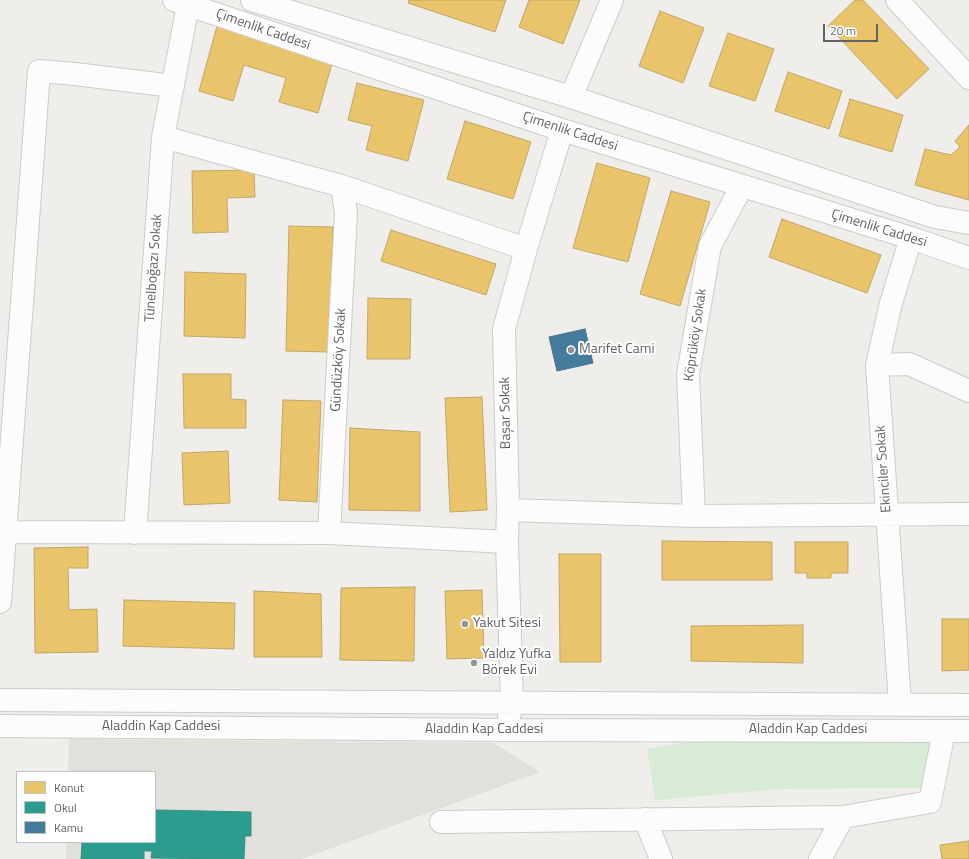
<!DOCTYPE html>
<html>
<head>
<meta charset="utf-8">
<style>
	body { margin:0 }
	#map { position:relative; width:969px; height:859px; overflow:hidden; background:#efeeea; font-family:"Titillium Web",sans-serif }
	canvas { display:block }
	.legend { position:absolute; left:16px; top:771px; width:140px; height:72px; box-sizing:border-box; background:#fff; border:1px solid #bfc1c3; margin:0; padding:5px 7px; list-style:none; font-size:12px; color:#5f6368 }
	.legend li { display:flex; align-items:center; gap:8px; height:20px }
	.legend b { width:20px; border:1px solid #bfc1c3 }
	.scale { position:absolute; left:823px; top:24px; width:55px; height:18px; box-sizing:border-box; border:2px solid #5f6368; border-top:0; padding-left:5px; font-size:12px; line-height:14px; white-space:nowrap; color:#5f6368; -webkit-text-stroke:3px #fff; paint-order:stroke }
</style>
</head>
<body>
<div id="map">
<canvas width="969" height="859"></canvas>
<ul class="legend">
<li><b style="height:11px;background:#e9c46a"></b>Konut</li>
<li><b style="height:11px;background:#2a9d8f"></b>Okul</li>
<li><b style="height:11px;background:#457b9d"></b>Kamu</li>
</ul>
<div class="scale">20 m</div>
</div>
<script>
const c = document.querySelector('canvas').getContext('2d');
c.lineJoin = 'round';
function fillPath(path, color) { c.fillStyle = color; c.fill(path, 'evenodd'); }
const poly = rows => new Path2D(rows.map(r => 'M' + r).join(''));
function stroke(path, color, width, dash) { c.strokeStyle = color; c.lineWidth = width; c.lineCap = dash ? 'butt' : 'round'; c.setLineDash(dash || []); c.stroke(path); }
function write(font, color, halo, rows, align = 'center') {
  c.font = font + ' "Titillium Web",sans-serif'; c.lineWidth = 4; c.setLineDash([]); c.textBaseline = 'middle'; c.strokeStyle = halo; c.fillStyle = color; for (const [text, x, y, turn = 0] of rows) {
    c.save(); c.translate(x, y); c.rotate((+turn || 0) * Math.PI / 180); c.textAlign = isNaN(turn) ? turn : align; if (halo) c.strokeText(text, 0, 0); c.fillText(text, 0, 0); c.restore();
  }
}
const education = poly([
	[69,739,494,743,540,772,302,859,66,859,66,842,155,842,155,772,68,772]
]);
const green = poly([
	[934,732,933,788,782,789,655,800,647,749,740,733]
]);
const homes = poly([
	[409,0,506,0,495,32,408,3,409,0],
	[529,0,580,0,563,44,519,27,529,0],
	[855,0,863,0,929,69,897,99,828,26,855,0],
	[660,11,704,28,683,83,639,66,660,11],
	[217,26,333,60,318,113,279,102,286,78,244,65,233,101,199,91,217,26],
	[728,33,774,49,755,101,709,86,728,33],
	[788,72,842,91,829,129,775,111,788,72],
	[357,83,424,100,408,161,366,150,372,126,348,120,357,83],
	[850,99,903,115,892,152,839,136,850,99],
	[465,121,531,142,513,199,447,179,465,121],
	[969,125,969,200,915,185,925,149,951,155,960,147,955,141,969,125],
	[597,163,650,178,628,262,573,248,597,163],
	[254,170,255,197,227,198,228,232,193,233,192,171,254,170],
	[671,191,710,202,680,306,640,294,671,191],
	[782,219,881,255,867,293,769,257,782,219],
	[289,226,333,227,329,352,286,351,289,226],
	[391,230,496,264,486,295,381,261,391,230],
	[185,272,246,274,245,338,184,336,185,272],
	[368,298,411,299,410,359,367,359,368,298],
	[183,374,231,374,231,399,246,400,246,428,184,428,183,374],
	[482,397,487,510,450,512,445,398,482,397],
	[283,400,321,401,317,502,279,500,283,400],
	[350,428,420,432,420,511,349,510,350,428],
	[228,451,230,503,184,505,182,453,228,451],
	[662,541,772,542,772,580,662,580,662,541],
	[795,542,848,542,848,573,831,573,831,578,807,578,807,573,795,573,795,542],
	[88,547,88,568,68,568,69,610,97,609,98,652,35,653,34,548,88,547],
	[559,554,601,554,601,662,560,662,559,554],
	[415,587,414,661,340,660,341,588,415,587],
	[482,590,484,658,447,659,445,591,482,590],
	[254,591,321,594,322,657,254,657,254,591],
	[124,600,235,603,234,649,123,646,124,600],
	[942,619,969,619,969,670,942,671,942,619],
	[803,625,803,663,691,661,691,626,803,625],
	[969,841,969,859,942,859,940,845,969,841]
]);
const schools = poly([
	[155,810,251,812,251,836,245,836,244,859,151,858,152,851,144,851,144,859,81,859,82,842,155,842,155,810]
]);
const public = poly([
	[585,329,593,363,557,371,549,337,585,329]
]);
const minor = poly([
	[174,0,562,130,911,238,969,258],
	[252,0,571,97,935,217,969,223],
	[897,0,969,78],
	[571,97,612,0],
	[163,137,342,186,526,249],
	[877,365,909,364,969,391],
	[508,510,694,516,969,514],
	[694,516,688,374,710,246,742,186],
	[6,532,329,533,507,542],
	[135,533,163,137,188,5],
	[329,533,346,213,342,186],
	[0,602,39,71,75,74,173,86],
	[0,700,969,705],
	[900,704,877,365,891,303,911,238],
	[509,717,512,703,507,542,508,510,504,329,526,249,562,130],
	[0,726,507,730,969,731],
	[645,819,661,859],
	[441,822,843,817,930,802,944,731],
	[820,859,843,817]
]);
const markers = [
	[571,350,4,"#919496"],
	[465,624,4,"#919496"],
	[474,663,4,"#919496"]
];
const streetNames = [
	["Çimenlik Caddesi",263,30,19],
	["Çimenlik Caddesi",570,132,18],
	["Çimenlik Caddesi",879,229,17],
	["Tünelboğazı Sokak",154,268,-86],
	["Köprüköy Sokak",696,335,-82],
	["Gündüzköy Sokak",339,360,-87],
	["Başar Sokak",506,413,-91],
	["Ekinciler Sokak",884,469,-94],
	["Aladdin Kap Caddesi",161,727],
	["Aladdin Kap Caddesi",484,730],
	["Aladdin Kap Caddesi",808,730]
];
const poiNames = [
	["Marifet Cami",579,350],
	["Yakut Sitesi",473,624],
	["Yaldız Yufka",482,655],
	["Börek Evi",482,671]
];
fillPath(education, '#e2e0da');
fillPath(green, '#d8ebd6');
fillPath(homes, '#e9c46a');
stroke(homes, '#c0a769', 1);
fillPath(schools, '#2a9d8f');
stroke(schools, '#3a8c83', 1);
fillPath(public, '#457b9d');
stroke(public, '#4d748d', 1);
stroke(minor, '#cbcccc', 24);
stroke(minor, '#fdfcfc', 22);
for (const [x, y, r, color] of markers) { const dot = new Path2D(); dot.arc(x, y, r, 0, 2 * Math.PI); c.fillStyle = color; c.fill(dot); stroke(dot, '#fff', 1.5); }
write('14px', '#5f6368', '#fff', streetNames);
write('14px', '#5f6368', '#fff', poiNames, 'left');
</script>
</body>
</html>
